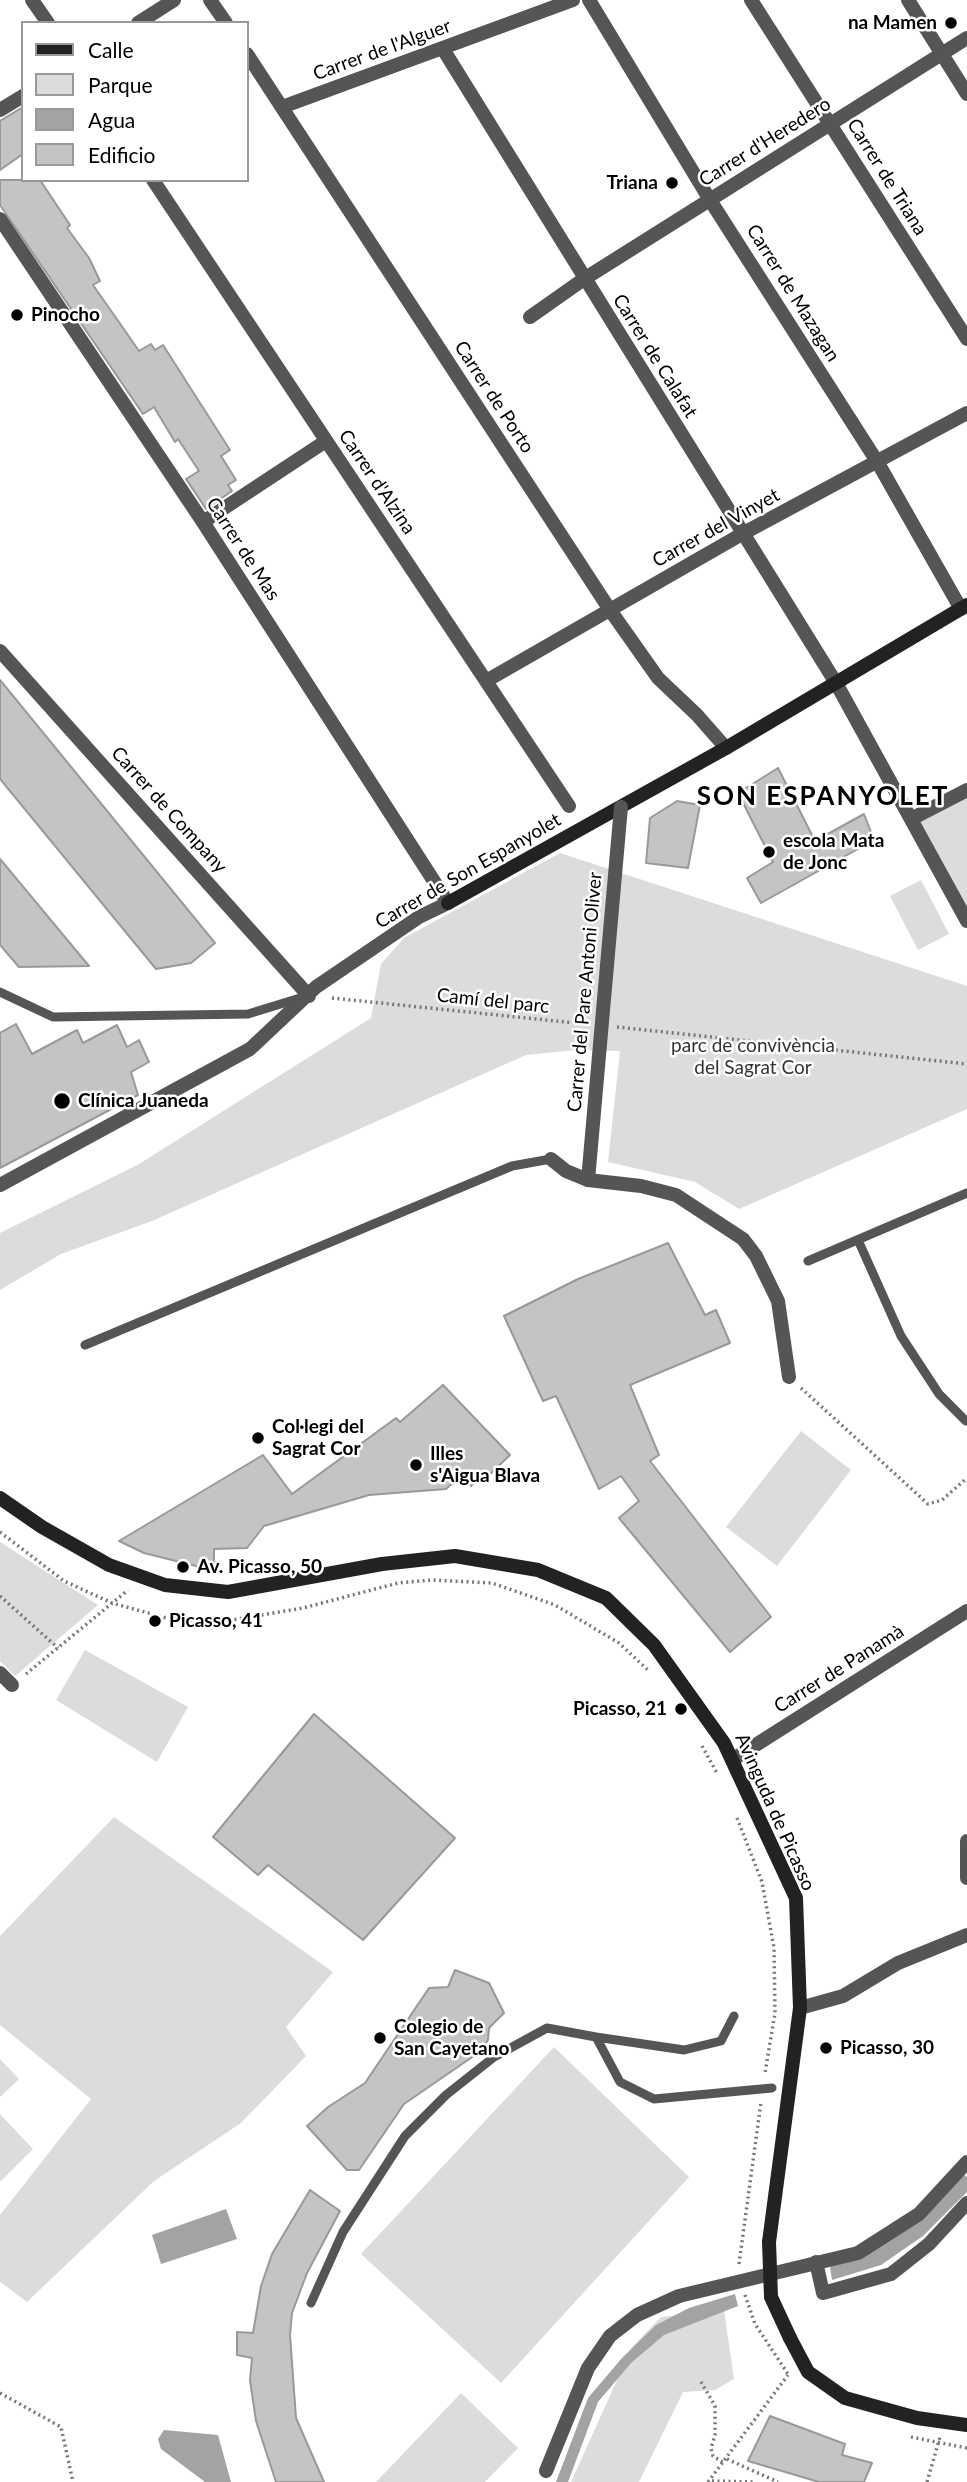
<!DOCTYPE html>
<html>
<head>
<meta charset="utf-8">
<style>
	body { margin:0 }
	#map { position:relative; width:967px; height:2482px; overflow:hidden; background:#fff; font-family:Lato,sans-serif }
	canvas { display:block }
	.legend { position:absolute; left:21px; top:21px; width:228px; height:161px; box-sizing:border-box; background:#fff; border:2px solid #999; margin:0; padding:9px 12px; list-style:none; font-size:21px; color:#000 }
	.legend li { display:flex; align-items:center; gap:14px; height:35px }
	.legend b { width:35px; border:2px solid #999 }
</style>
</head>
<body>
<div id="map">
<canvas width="967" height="2482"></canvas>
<ul class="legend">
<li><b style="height:9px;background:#222"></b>Calle</li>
<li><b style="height:19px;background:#dcdcdc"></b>Parque</li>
<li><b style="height:19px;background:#a3a3a3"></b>Agua</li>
<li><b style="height:19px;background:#c4c4c4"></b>Edificio</li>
</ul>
</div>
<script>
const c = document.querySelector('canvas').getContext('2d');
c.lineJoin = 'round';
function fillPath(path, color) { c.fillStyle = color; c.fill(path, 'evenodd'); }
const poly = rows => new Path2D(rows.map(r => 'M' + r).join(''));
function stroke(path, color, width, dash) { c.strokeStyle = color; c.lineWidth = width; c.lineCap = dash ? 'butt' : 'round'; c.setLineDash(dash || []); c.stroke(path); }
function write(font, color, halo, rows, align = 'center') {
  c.font = font + ' Lato,sans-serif'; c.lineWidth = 5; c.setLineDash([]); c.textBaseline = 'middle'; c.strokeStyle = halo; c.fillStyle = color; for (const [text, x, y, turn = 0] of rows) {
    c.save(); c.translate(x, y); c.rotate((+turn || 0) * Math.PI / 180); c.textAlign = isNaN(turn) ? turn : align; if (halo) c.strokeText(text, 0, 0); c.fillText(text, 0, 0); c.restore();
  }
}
const green = poly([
	[967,797,967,910,918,822],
	[560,853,967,986,967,1109,739,1209,695,1182,608,1162,620,1051,576,1050,526,1055,152,1221,61,1254,0,1290,0,1233,139,1164,371,1018,381,964,404,938],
	[921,880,949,934,918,950,890,896],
	[801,1431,851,1470,777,1566,726,1527],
	[0,1542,98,1605,15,1676,0,1661],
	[85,1650,188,1707,157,1762,56,1700],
	[114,1817,333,1972,286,2027,306,2056,241,2123,154,2181,27,2302,0,2282,0,2215,91,2099,0,2025,0,1936],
	[554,2047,689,2177,501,2383,361,2254],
	[0,2059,19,2079,0,2097],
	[0,2114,33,2149,0,2182],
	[724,2310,734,2379,715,2390,683,2392,639,2482,571,2482,632,2347,661,2317],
	[461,2393,518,2448,485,2482,376,2482]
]);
const water = poly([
	[963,2174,967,2177,967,2192,923,2236,881,2265,832,2280,830,2267,900,2233],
	[226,2209,237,2239,161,2264,152,2235],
	[735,2294,738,2306,664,2335,631,2363,598,2402,568,2482,556,2482,588,2398,622,2358,656,2325,689,2308],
	[164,2430,218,2435,231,2482,205,2482,161,2449,158,2439]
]);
const building = poly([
	[23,107,23,154,0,170,0,121,23,107],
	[0,180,40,180,70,225,67,228,89,258,100,281,93,285,121,325,139,351,151,344,155,350,163,345,230,450,221,456,236,480,228,485,232,491,206,509,186,479,199,471,178,439,175,442,154,407,143,414,0,205,0,180],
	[0,680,215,943,191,963,156,969,0,779,0,680],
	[778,768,815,841,864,814,874,840,761,903,747,878,773,862,738,793,778,768],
	[677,801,700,805,688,868,646,863,650,818,677,801],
	[0,859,89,966,19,967,0,945,0,859],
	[16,1024,32,1054,77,1030,83,1043,117,1025,127,1047,139,1040,149,1062,131,1072,138,1095,0,1168,0,1033,16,1024],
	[668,1243,705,1315,716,1310,730,1343,630,1385,659,1455,650,1461,771,1617,730,1652,619,1518,639,1501,621,1476,599,1489,556,1396,543,1401,504,1316,578,1279,668,1243],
	[443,1385,510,1455,484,1480,480,1477,471,1486,460,1476,446,1489,369,1495,264,1526,247,1548,214,1549,214,1566,196,1566,144,1553,119,1541,263,1455,292,1494,396,1418,400,1422,443,1385],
	[314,1714,455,1838,363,1940,268,1865,258,1875,213,1837,314,1714],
	[455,1970,489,1983,504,2013,489,2028,488,2040,481,2051,404,2104,359,2170,347,2170,307,2126,328,2107,365,2083,429,1988,448,1987,455,1970],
	[310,2190,340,2211,307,2273,292,2313,290,2335,296,2418,324,2482,276,2482,256,2421,250,2380,252,2358,237,2355,237,2332,253,2333,261,2286,272,2254,310,2190],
	[770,2416,845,2444,842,2455,872,2463,864,2482,819,2482,748,2461,770,2416]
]);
const path = poly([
	[332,998,585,1024],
	[617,1027,967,1064],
	[801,1388,928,1504,942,1500,967,1478],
	[0,1532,64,1581,112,1603,170,1619,214,1623,303,1608,398,1583,432,1580,492,1583,555,1605,619,1643,649,1671],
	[0,1596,58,1648],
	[26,1674,128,1590],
	[702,1746,717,1773],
	[737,1818,762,1882,774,1948,775,2013,765,2073],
	[739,2264,761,2102],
	[745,2295,755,2324,788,2374],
	[701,2382,715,2406,715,2435,711,2448,713,2456,724,2463],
	[0,2393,61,2427,73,2482],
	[911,2437,967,2448],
	[727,2459,778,2482],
	[712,2481,756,2482],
	[708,2482,788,2375],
	[927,2482,940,2437]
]);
const lane = poly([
	[0,992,53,1017,248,1014,300,998],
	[858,1240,901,1336,939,1394,966,1421],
	[808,1261,967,1193],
	[85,1345,512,1166,551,1159],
	[596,2037,684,2050,721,2041,734,2016],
	[311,2303,343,2232,405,2136,446,2095,494,2057,547,2028,596,2037,620,2082,654,2099,772,2088]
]);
const street = poly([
	[32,0,48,23],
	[210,0,226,23],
	[589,0,710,200,878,463,961,609],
	[751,0,967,339],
	[908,0,967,94],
	[138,23,174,0],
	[443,49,836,683,967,921],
	[247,54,610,610,658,678,697,715,726,748],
	[282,107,573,0],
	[0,110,23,96],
	[153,180,569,806],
	[0,219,203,522,448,903,419,917,316,987,250,1049,0,1185],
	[530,317,584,279,967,38],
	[203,522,326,441],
	[0,651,309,996],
	[486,681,742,534,967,413],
	[911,819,967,790],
	[551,1159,566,1171,588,1180,641,1186,676,1195,743,1239,756,1256,778,1301,789,1377],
	[0,1673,12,1685],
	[732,1760,967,1611],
	[967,1841,967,1878],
	[800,2008,843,1996,898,1963,967,1935],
	[816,2262,823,2293,891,2274,929,2244,967,2203],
	[546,2471,588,2368,610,2336,637,2315,679,2296,858,2253,919,2214,967,2162]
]);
const secondary = poly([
	[448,903,726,748,967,605],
	[0,1498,42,1527,109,1565,165,1585,228,1592,382,1564,455,1556,538,1570,606,1598,654,1645,724,1743,796,1898,800,2008,769,2242],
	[790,2338,808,2372,845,2398,917,2418,967,2425]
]);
const streetBridge = poly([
	[588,1180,621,807]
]);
const secondaryBridge = poly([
	[769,2242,771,2297,790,2338]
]);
const markers = [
	[951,23,7,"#000"],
	[672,183,7,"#000"],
	[17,315,7,"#000"],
	[769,852,7,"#000"],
	[62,1101,9,"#000"],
	[258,1438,7,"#000"],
	[416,1465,7,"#000"],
	[183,1567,7,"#000"],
	[155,1621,7,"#000"],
	[681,1709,7,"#000"],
	[380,2038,7,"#000"],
	[826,2048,7,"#000"]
];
const poiNames = [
	["na Mamen",937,23,"right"],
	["Triana",658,183,"right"],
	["Pinocho",31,315],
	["escola Mata",783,841],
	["de Jonc",783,863],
	["Clínica Juaneda",78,1101],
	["Col·legi del",272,1427],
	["Sagrat Cor",272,1449],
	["Illes",430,1454],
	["s'Aigua Blava",430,1476],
	["Av. Picasso, 50",197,1567],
	["Picasso, 41",169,1621],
	["Picasso, 21",667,1709,"right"],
	["Colegio de",394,2027],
	["San Cayetano",394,2049],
	["Picasso, 30",840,2048]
];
const streetNames = [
	["Carrer de l'Alguer",382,50,-20],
	["Carrer d'Heredero",765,142,-32],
	["Carrer de Triana",887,177,58],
	["Carrer de Mazagan",793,293,58],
	["Carrer de Calafat",655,356,58],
	["Carrer de Porto",494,397,57],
	["Carrer d'Alzina",377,482,56],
	["Carrer del Vinyet",716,528,-29],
	["Carrer de Mas",243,549,57],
	["Carrer de Company",169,810,48],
	["Carrer de Son Espanyolet",468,871,-30],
	["Carrer del Pare Antoni Oliver",585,992,-85],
	["Camí del parc",493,1001,6],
	["Carrer de Panamà",839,1669,-32],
	["Avinguda de Picasso",775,1812,66]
];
const parkNames = [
	["parc de convivència",753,1046],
	["del Sagrat Cor",753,1068]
];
const districtNames = [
	["SON ESPANYOLET",823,797]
];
fillPath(green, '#dcdcdc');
fillPath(water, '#a3a3a3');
fillPath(building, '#c4c4c4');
stroke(building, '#999', 2);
stroke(path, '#777', 3.5, [2, 3.5]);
stroke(lane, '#555', 9);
stroke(street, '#555', 14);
stroke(secondary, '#222', 14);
stroke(streetBridge, '#555', 14);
stroke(secondaryBridge, '#222', 14);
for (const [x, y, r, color] of markers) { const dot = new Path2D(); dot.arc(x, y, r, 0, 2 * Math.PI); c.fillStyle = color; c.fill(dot); stroke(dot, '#fff', 2.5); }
write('bold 19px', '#000', '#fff', poiNames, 'left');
write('19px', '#000', '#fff', streetNames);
write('19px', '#333', '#fff', parkNames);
c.letterSpacing = '2px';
write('bold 26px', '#000', '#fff', districtNames);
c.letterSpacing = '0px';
</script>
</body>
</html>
